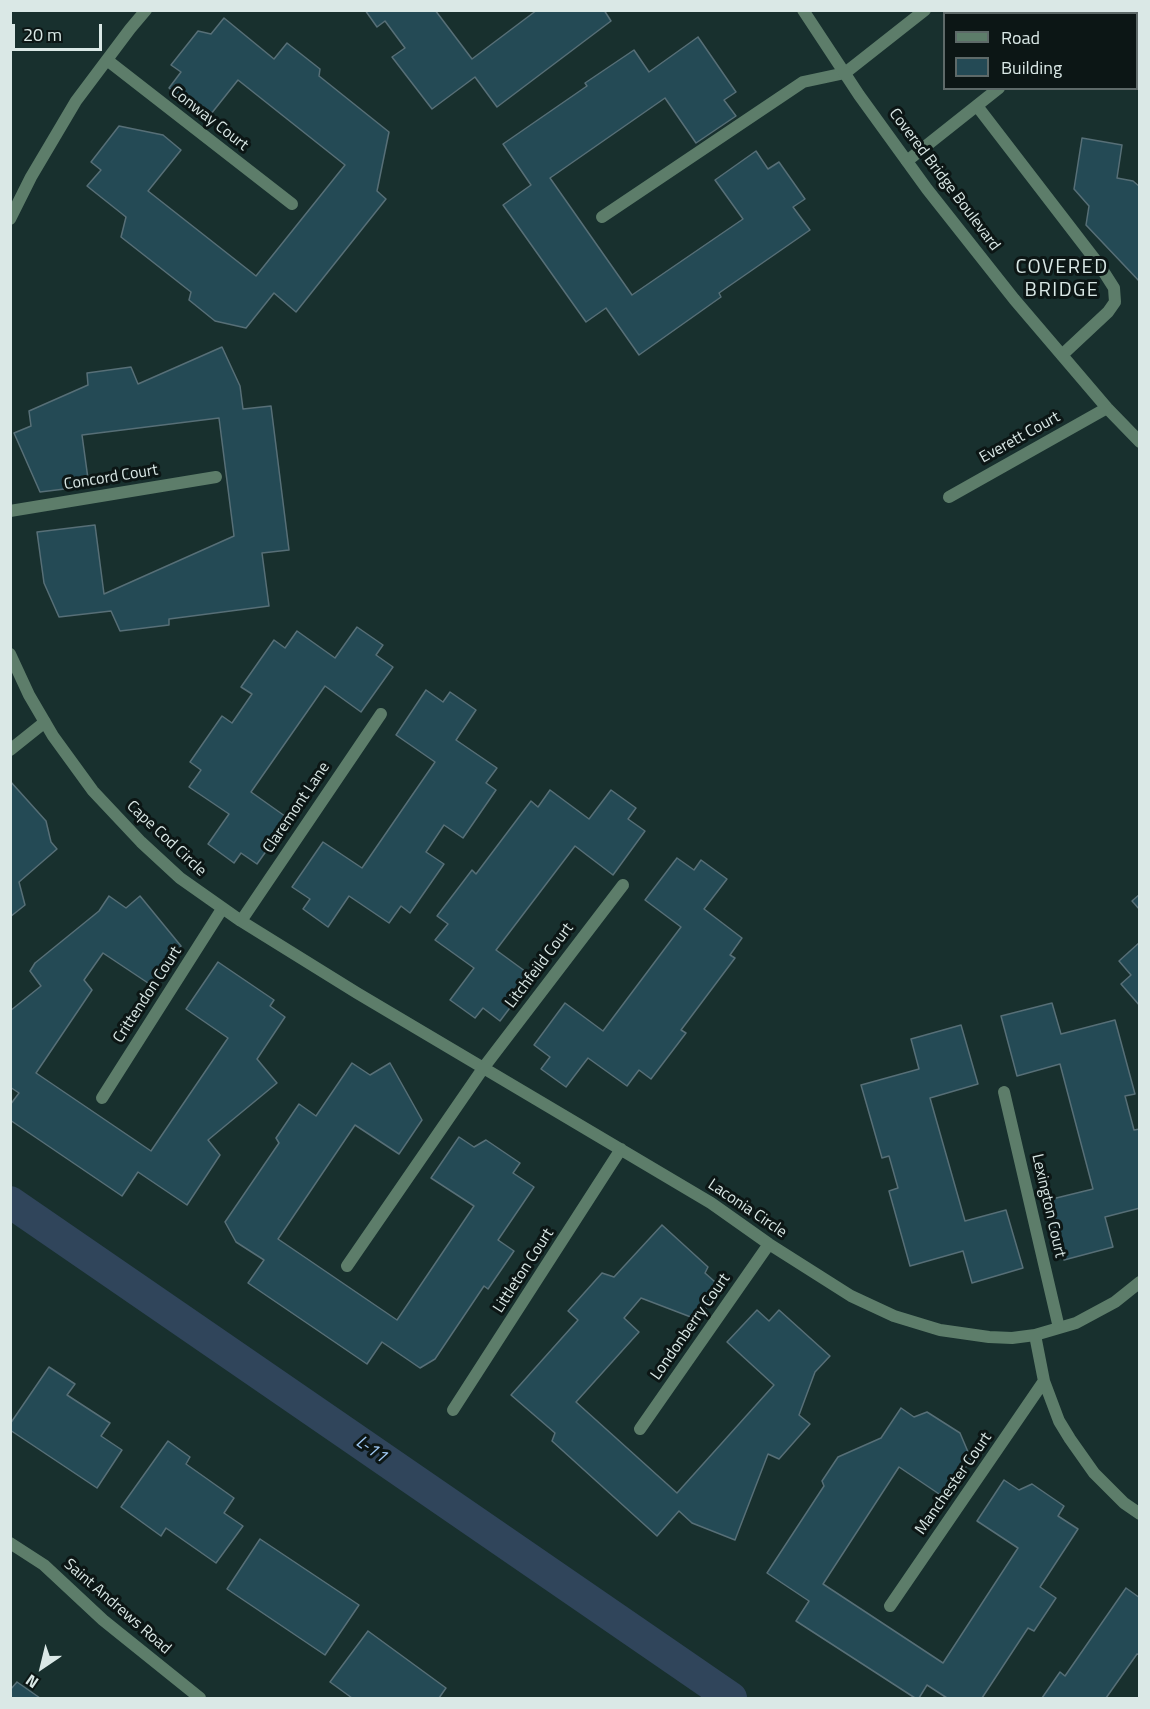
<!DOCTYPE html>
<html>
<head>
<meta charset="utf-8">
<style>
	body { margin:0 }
	#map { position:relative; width:1150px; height:1709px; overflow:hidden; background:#18302e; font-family:"Titillium Web",sans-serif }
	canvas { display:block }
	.frame { position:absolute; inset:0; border:12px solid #dae8e6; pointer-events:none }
	.legend { position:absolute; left:943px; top:12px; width:195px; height:78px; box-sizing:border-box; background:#0c1615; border:2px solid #5e6a69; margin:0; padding:8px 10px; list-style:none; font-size:18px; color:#dae8e6 }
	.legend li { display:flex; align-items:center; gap:12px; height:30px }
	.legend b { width:30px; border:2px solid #5e6a69 }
	.north { position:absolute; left:12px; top:1637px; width:60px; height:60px; -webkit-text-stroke:4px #0c1615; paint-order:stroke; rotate:215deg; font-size:16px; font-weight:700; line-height:24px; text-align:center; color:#dae8e6 }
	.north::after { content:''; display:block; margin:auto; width:21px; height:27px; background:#dae8e6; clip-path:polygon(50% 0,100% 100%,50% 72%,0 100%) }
	.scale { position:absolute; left:12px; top:24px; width:90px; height:27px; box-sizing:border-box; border:3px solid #dae8e6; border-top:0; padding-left:8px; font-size:18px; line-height:21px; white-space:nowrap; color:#dae8e6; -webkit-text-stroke:4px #0c1615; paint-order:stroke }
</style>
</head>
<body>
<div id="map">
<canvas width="1150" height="1709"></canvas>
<div class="frame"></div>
<ul class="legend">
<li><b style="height:8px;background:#5d7d6a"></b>Road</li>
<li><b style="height:16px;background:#244a55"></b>Building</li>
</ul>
<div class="north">N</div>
<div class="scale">20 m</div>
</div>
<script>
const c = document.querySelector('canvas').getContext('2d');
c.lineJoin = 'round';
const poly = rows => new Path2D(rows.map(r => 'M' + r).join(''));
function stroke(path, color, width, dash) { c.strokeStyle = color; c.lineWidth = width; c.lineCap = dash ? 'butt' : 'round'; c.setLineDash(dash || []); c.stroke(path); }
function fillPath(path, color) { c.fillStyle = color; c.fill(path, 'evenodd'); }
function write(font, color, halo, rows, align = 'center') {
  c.font = font + ' "Titillium Web",sans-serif'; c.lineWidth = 6; c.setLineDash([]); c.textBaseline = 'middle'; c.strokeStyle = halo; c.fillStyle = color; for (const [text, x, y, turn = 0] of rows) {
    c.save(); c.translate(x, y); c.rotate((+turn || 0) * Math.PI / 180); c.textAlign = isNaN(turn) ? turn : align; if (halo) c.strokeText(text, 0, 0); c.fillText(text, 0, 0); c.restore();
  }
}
const canal = poly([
	[10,1202,731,1698]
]);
const building = poly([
	[365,10,435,10,472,59,537,10,604,10,611,21,497,107,475,77,432,109,392,57,405,48,385,21,377,27,365,10],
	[224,18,274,59,287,43,320,69,319,76,389,132,377,191,386,199,296,312,274,293,246,328,215,321,189,300,191,292,121,237,126,217,87,186,101,170,91,162,119,126,163,135,181,150,148,191,256,276,345,165,238,80,207,119,169,88,181,72,171,65,198,31,211,34,224,18],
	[698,37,736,92,724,100,736,116,696,143,665,98,550,178,632,295,743,219,715,180,756,151,768,169,779,162,805,199,793,207,810,230,719,293,721,297,639,355,606,308,586,322,503,205,531,185,503,144,587,86,585,83,634,50,649,72,698,37],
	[1082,138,1122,145,1117,178,1133,181,1140,187,1140,282,1086,225,1089,206,1074,189,1082,138],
	[222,347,240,386,243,409,271,406,289,550,262,553,269,606,169,619,169,625,120,631,111,611,59,617,44,583,37,532,95,525,104,594,234,536,219,418,82,435,89,486,40,492,14,433,31,426,29,411,88,385,87,373,131,367,138,384,222,347],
	[357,627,383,645,376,655,393,667,361,712,325,686,251,792,289,819,257,864,241,853,234,863,208,844,229,814,189,787,201,770,190,762,222,716,232,723,252,694,241,687,274,640,285,648,297,631,335,658,357,627],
	[426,690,443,702,450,692,476,710,456,740,497,768,486,783,496,790,463,838,444,825,426,852,444,864,410,913,401,906,389,923,349,896,328,927,303,909,310,899,292,887,323,842,362,868,435,762,396,735,426,690],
	[10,781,46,821,51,842,57,849,19,882,25,905,10,917,10,781],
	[550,790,589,819,611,790,636,808,628,819,645,831,613,875,575,846,496,950,533,977,500,1021,483,1008,475,1018,450,1000,474,968,435,940,448,924,437,916,472,870,476,874,531,801,538,807,550,790],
	[677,858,694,870,701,860,727,879,704,909,742,938,730,955,735,958,681,1030,686,1033,651,1079,639,1070,627,1086,588,1058,566,1087,541,1069,550,1057,534,1045,565,1003,603,1031,681,927,645,900,677,858],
	[1140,894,1140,910,1132,901,1140,894],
	[109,896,126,908,140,896,181,946,154,987,103,953,84,980,92,990,36,1073,151,1151,228,1038,186,1009,218,962,274,1000,270,1006,285,1017,257,1059,277,1083,208,1140,220,1155,187,1205,138,1172,122,1196,10,1120,10,1105,19,1093,10,1087,10,1011,41,986,30,971,35,963,99,911,109,896],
	[1140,942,1140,1006,1121,984,1131,975,1119,961,1140,942],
	[1052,1003,1061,1034,1115,1020,1135,1094,1125,1096,1134,1130,1140,1129,1140,1208,1105,1217,1113,1247,1064,1260,1048,1200,1093,1189,1060,1064,1017,1076,1001,1016,1052,1003],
	[961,1025,978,1084,930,1098,965,1221,1006,1210,1023,1268,972,1283,963,1251,910,1266,889,1191,898,1188,889,1156,882,1158,861,1085,919,1069,911,1039,961,1025],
	[352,1063,370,1075,390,1063,422,1120,399,1154,355,1125,278,1239,397,1320,474,1206,431,1178,459,1137,474,1147,486,1140,520,1163,513,1173,534,1187,498,1240,514,1251,488,1289,484,1286,435,1359,420,1368,382,1342,367,1364,248,1283,264,1260,236,1242,225,1222,279,1143,276,1138,299,1104,316,1116,352,1063],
	[662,1225,708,1267,705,1273,723,1289,696,1319,641,1298,624,1318,639,1332,576,1402,677,1493,774,1385,727,1342,757,1310,769,1321,779,1310,830,1356,815,1372,799,1415,810,1424,779,1459,768,1454,735,1540,692,1523,679,1511,657,1536,552,1441,555,1433,511,1395,578,1320,568,1311,602,1273,614,1277,662,1225],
	[49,1367,75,1384,67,1395,110,1423,101,1436,122,1450,97,1488,10,1430,10,1424,49,1367],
	[901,1408,914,1417,927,1412,960,1433,971,1459,945,1498,899,1467,823,1584,943,1663,1018,1548,977,1521,1004,1480,1019,1490,1032,1484,1064,1506,1058,1516,1078,1529,1040,1587,1056,1598,1034,1631,1028,1628,982,1698,947,1698,927,1685,919,1698,915,1698,796,1621,809,1601,767,1573,824,1486,822,1481,838,1457,881,1438,901,1408],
	[168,1441,190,1457,186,1464,234,1498,224,1513,243,1526,216,1563,166,1528,161,1536,121,1507,168,1441],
	[260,1539,359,1605,325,1655,227,1589,260,1539],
	[1126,1588,1140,1598,1140,1655,1137,1654,1106,1698,1042,1698,1060,1672,1065,1676,1126,1588],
	[368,1631,446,1688,439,1698,352,1698,330,1682,368,1631],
	[17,1682,40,1698,10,1698,10,1690,17,1682]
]);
const lane = poly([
	[1094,14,1098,10],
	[977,106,1100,266,1114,288,1115,302,1108,312,1062,355],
	[907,161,999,88],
	[602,217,803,82,845,73,925,10]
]);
const street = poly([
	[803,10,859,95,927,189,1014,299,1107,408,1140,442],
	[107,60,292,204],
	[10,219,31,177,76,101,130,29,146,10],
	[949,497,1107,408],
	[10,511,216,477],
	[10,654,29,695,53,736,93,791,141,842,180,878,241,921,357,993,711,1203,769,1244,851,1296,894,1316,940,1330,989,1337,1012,1338,1035,1335,1076,1323,1115,1302,1140,1282],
	[10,750,45,722],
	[241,921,381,714],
	[1004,1092,1059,1328],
	[102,1098,222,909],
	[347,1266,484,1067,623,885],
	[1035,1335,1044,1381,1059,1421,1070,1439,1094,1473,1124,1503,1140,1514],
	[453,1410,621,1149],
	[640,1429,769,1244],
	[10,1543,44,1565,103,1620,200,1698],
	[890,1606,1044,1381]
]);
const streetNames = [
	["Conway Court",209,119,38],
	["Covered Bridge Boulevard",944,180,53],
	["Everett Court",1020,438,-29],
	["Concord Court",111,478,-9],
	["Claremont Lane",297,808,-56],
	["Cape Cod Circle",166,839,43],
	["Litchfeild Court",540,966,-53],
	["Crittendon Court",148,995,-57],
	["Lexington Court",1048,1206,77],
	["Laconia Circle",747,1209,34],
	["Littleton Court",524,1271,-57],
	["Londonberry Court",691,1327,-55],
	["Manchester Court",954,1484,-55],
	["Saint Andrews Road",117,1607,41]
];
const waterNames = [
	["L-11",371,1450,35]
];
const quarterNames = [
	["COVERED",1062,268],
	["BRIDGE",1062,291]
];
stroke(canal, '#30455b', 32);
fillPath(building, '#244a55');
stroke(building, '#576f77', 1.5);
stroke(lane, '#5d7d6a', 12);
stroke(street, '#5d7d6a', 12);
write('16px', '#dae8e6', '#0c1615', streetNames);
write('italic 18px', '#a1caf6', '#0c1615', waterNames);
c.letterSpacing = '1.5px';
write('20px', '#dae8e6', '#0c1615', quarterNames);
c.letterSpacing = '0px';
</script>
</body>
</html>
